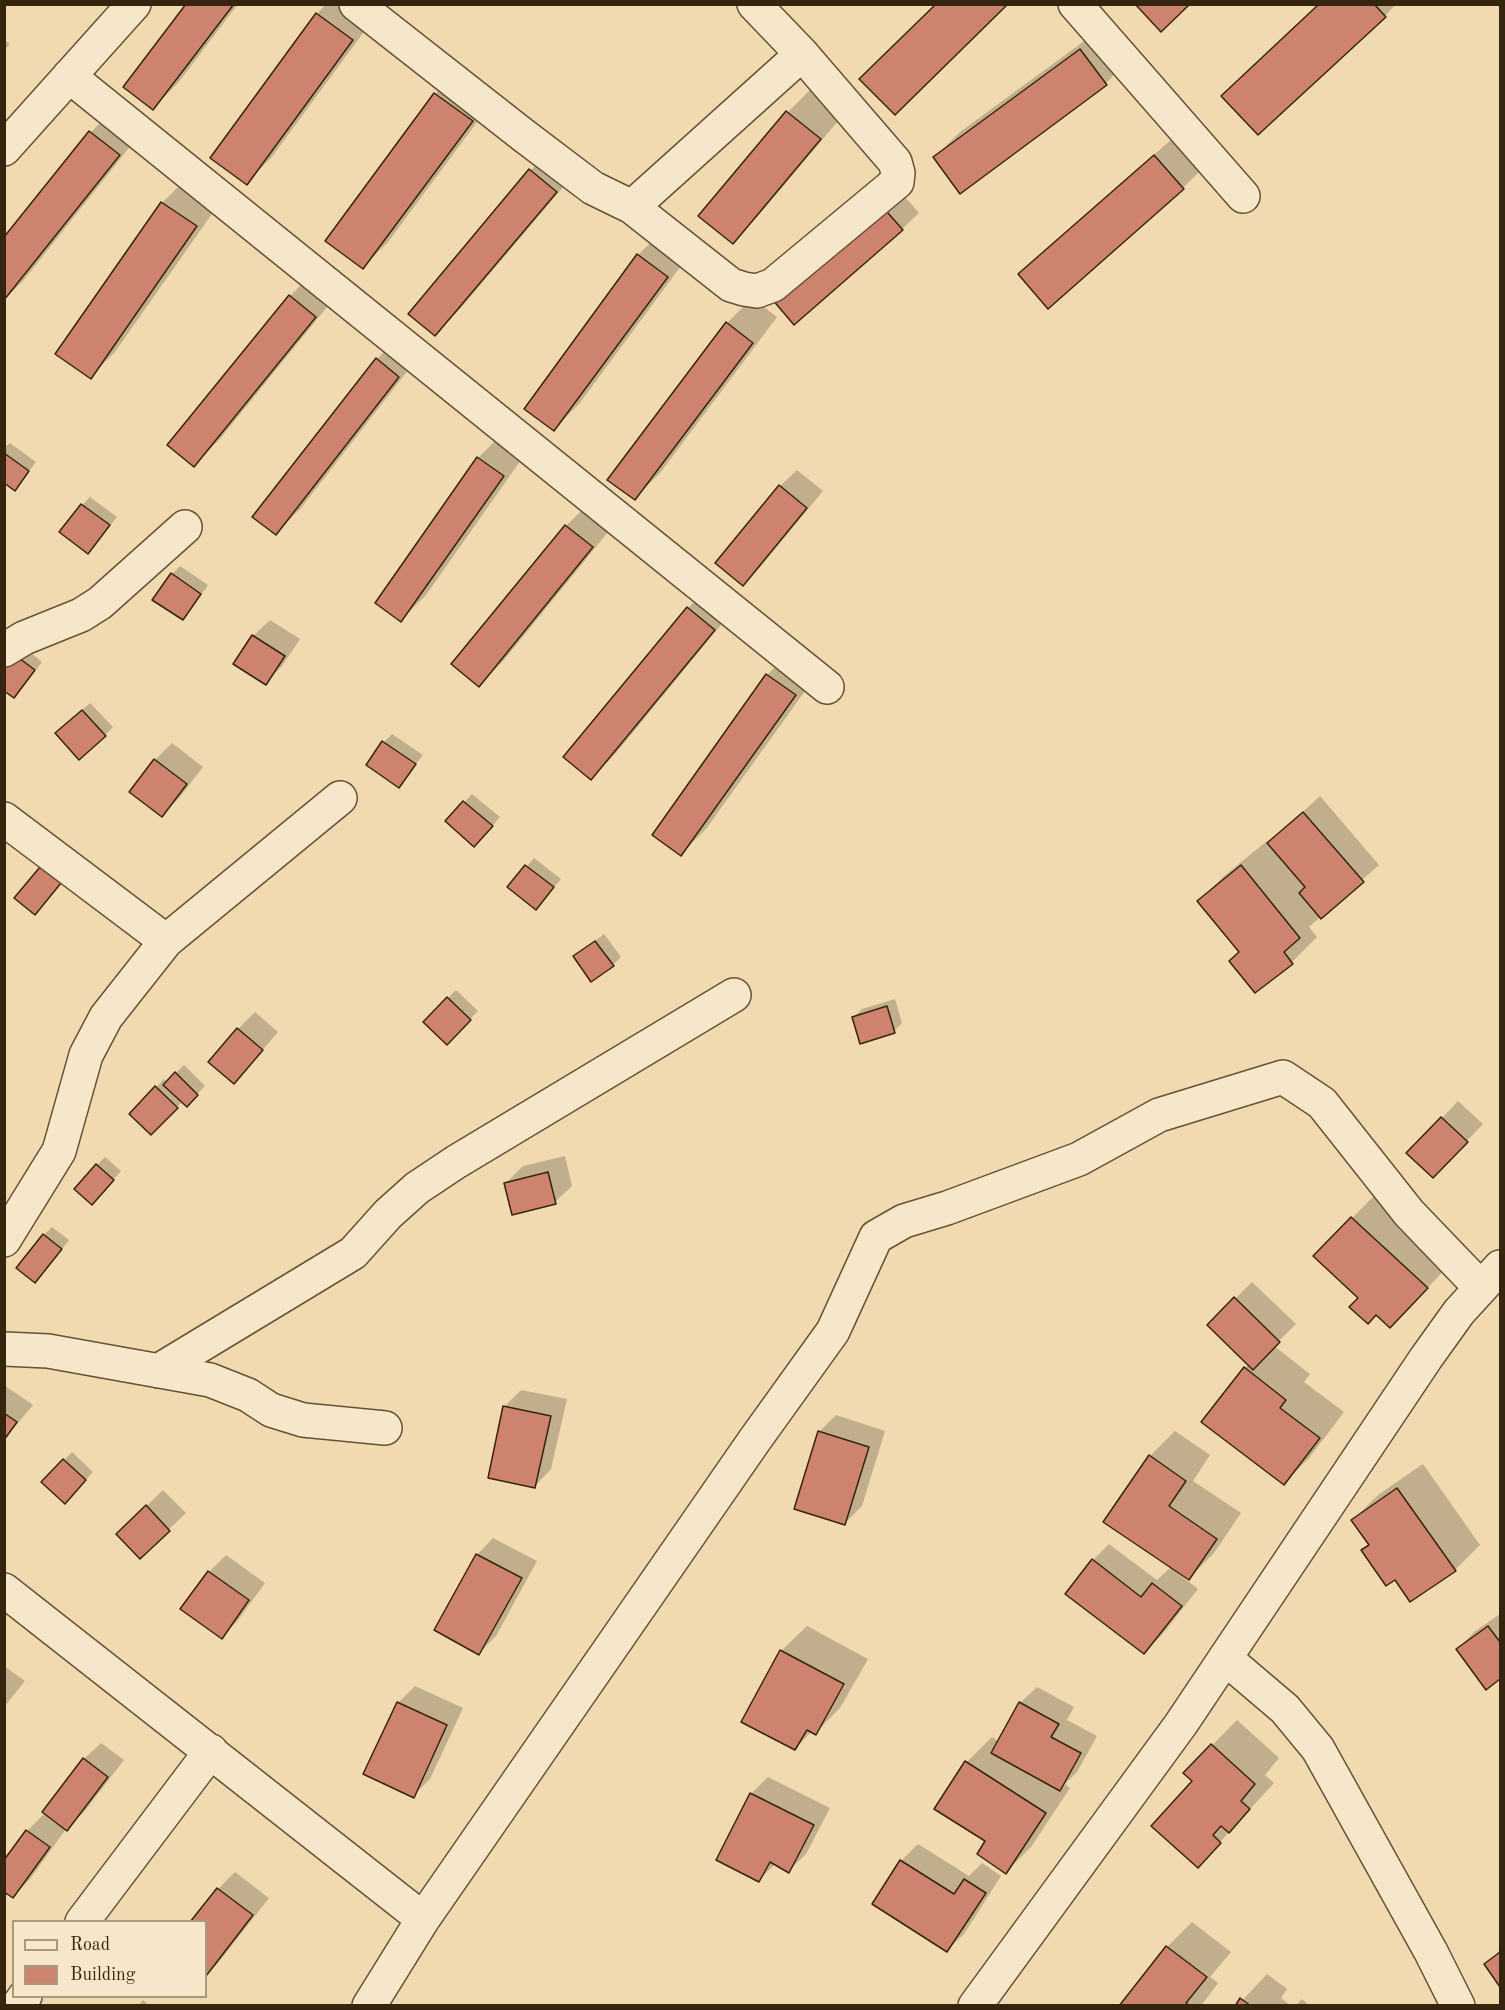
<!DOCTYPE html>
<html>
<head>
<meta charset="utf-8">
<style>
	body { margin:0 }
	#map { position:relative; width:1505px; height:2010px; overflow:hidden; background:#f1daaf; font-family:"Old Standard TT",serif }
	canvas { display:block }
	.frame { position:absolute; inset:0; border:6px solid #36250e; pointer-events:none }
	.legend { position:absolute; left:12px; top:1920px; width:195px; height:78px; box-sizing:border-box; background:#f6e7cb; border:2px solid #a9997f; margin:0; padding:8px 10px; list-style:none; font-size:18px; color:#36250e }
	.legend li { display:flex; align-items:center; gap:12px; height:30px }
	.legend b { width:30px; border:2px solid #a9997f }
</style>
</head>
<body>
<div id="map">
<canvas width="1505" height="2010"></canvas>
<div class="frame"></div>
<ul class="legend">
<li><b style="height:8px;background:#f6e7cb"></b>Road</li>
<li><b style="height:16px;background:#ce836f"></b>Building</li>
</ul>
</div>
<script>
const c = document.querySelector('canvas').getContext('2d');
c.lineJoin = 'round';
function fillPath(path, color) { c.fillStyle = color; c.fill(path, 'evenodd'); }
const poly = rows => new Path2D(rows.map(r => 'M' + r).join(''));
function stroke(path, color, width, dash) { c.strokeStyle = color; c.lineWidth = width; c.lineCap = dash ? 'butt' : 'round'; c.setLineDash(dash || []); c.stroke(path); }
const shadow = poly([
	[188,4,238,4,178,83,153,108],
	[326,4,363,4,377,14,271,158,246,183,317,14],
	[1319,4,1396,4,1385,16],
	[1106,25,1131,58,1106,83,935,157,960,132],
	[4,40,10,44,4,50],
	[460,69,497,95,388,242,363,267,327,241,435,94],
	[813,87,844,114,757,217,732,242,788,112],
	[116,107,144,129,23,281,4,300,4,240,91,132],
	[1180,132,1208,163,1183,188,1020,274,1045,250],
	[556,145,581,166,460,309,435,334,410,314,531,170],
	[187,178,221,201,115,352,90,377,162,203],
	[898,189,919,213,902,229,794,323],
	[663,230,692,251,579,404,554,429,638,255],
	[315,271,340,291,219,440,194,465,169,445,290,296],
	[752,298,777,317,660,473,635,498,727,323],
	[402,334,423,351,301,508,276,533,377,359],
	[503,433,528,450,426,595,401,620,478,458],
	[10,443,36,462,15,489,4,481,4,448],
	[797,470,823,491,760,567,743,584,780,486],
	[90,497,117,517,88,552,82,505],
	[591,501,617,521,504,660,479,685,454,664,566,526],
	[180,566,208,585,190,610,182,618,172,574],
	[713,583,738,604,616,753,591,778,688,608],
	[270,620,300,639,282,666,265,683,253,636],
	[21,645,42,662,22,688,13,653],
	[792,650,820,670,706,829,681,854,767,675],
	[90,703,113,727,105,735,65,725],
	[392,734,423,755,398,786,384,742],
	[172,743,203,767,179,798,162,815,131,792,155,760],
	[472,794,500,817,482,837,447,820],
	[1320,796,1379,865,1309,927,1317,937,1292,962,1240,951,1199,901,1224,876,1267,841,1269,843],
	[534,858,561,879,536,908,509,887],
	[604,934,621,957,613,965,575,956],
	[456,990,478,1011,447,1043,425,1022],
	[895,999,902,1023,894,1031,854,1017,862,1009],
	[255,1012,278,1032,250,1065,238,1029],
	[184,1065,205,1086,187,1105,183,1101,151,1133,131,1114,164,1079,167,1082],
	[1458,1101,1483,1124,1450,1159,1442,1118],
	[565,1156,572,1186,555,1202,506,1183,523,1166],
	[105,1157,121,1171,100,1195,97,1165],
	[1377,1193,1452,1262,1415,1301,1360,1298,1352,1218],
	[52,1227,69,1240,43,1273,44,1235],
	[1252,1282,1296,1324,1274,1346,1310,1374,1304,1382,1344,1412,1309,1458,1284,1483,1245,1368,1249,1364,1209,1325],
	[4,1385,33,1405,4,1440],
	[521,1390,567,1399,551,1469,535,1486,504,1407],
	[836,1415,885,1431,862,1506,845,1523,819,1432],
	[1175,1431,1210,1455,1193,1481,1241,1513,1214,1553,1189,1578,1177,1570,1176,1572,1198,1589,1161,1636,1144,1652,1093,1560,1109,1544,1157,1580,1172,1566,1150,1456],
	[72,1452,93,1472,73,1494,43,1482],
	[1423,1464,1480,1545,1455,1570,1395,1578,1363,1550,1370,1544,1353,1520,1378,1495],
	[163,1490,186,1513,140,1557,118,1534],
	[493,1538,537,1561,496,1636,479,1653,477,1555],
	[226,1555,265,1583,238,1620,222,1637,209,1572],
	[1500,1614,1500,1677,1486,1688,1458,1649,1474,1632],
	[807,1626,868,1659,840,1708,815,1733,812,1731,795,1749,781,1651],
	[4,1666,25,1681,4,1707],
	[415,1686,463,1708,430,1779,413,1796,398,1703],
	[1037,1687,1074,1707,1067,1720,1097,1736,1077,1772,1065,1784,1070,1788,1031,1847,1006,1872,987,1841,967,1762,992,1737,999,1742,1020,1703],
	[1237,1720,1279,1758,1265,1775,1274,1783,1198,1866,1194,1781,1185,1773],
	[101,1743,124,1760,84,1812,66,1829,30,1879,13,1896,27,1831,45,1813,84,1759],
	[768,1777,830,1808,806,1854,789,1871,775,1864,759,1880,751,1794],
	[918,1844,969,1876,982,1863,1001,1876,964,1934,947,1950,874,1904,901,1861],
	[235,1872,269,1898,218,1963,206,1976,206,1922,192,1922,218,1889],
	[1192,1922,1231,1952,1210,1977,1218,1983,1201,2006,1121,2006,1167,1947],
	[1500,1950,1500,1985,1486,1964],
	[1267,1974,1287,1989,1281,1998,1291,2006,1237,2006],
	[1302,1999,1310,2006,1295,2006],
	[143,2000,150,2006,138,2006]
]);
const building = poly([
	[186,4,234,4,153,110,123,87,186,4],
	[936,4,1008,4,895,115,859,79,936,4],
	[1135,4,1190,4,1161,32,1135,4],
	[1319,4,1374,4,1386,17,1258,135,1221,96,1319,4],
	[316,13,353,40,247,185,210,158,316,13],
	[1080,49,1107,85,960,194,933,157,1080,49],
	[434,93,473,121,363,269,325,241,434,93],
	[786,111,821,139,733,244,698,216,786,111],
	[89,131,120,155,4,300,4,237,89,131],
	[1154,155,1184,189,1048,309,1018,274,1154,155],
	[529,169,557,192,435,336,408,314,529,169],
	[161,202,197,226,91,379,55,354,161,202],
	[881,205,903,230,794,325,772,299,881,205],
	[637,254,668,277,554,431,524,409,637,254],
	[289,295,316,317,194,467,167,445,289,295],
	[726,322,753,343,635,500,607,480,726,322],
	[376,358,399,377,276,535,252,517,376,358],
	[4,453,29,471,15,491,4,483,4,453],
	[477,457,504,476,401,622,375,603,477,457],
	[779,485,807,508,743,586,715,563,779,485],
	[81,504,110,525,88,554,59,532,81,504],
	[565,525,593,547,479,687,451,664,565,525],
	[171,573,201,594,183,620,152,600,171,573],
	[687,607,715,630,591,780,563,757,687,607],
	[252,635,285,656,266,685,233,664,252,635],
	[11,652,35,670,14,698,4,691,4,661,11,652],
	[766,674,796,695,681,856,652,835,766,674],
	[82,710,106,736,79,760,55,733,82,710],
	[382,741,416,764,399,788,366,765,382,741],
	[154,759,187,784,162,817,129,792,154,759],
	[463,801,493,826,474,847,445,821,463,801],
	[1303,812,1364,882,1321,919,1299,893,1305,887,1267,843,1303,812],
	[525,865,554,887,536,910,507,887,525,865],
	[1241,865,1300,938,1284,952,1293,964,1255,993,1229,961,1239,952,1197,901,1241,865],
	[40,867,61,883,35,915,14,898,40,867],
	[595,941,614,966,591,982,573,956,595,941],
	[447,997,471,1020,447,1045,423,1022,447,997],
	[887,1006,895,1033,860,1044,852,1017,887,1006],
	[237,1028,263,1050,234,1084,208,1062,237,1028],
	[175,1072,198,1095,187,1107,163,1085,175,1072],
	[155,1086,178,1108,151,1135,129,1114,155,1086],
	[1441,1117,1468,1142,1433,1178,1406,1153,1441,1117],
	[96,1164,114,1180,92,1205,74,1189,96,1164],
	[548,1172,556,1204,512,1215,504,1183,548,1172],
	[1351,1217,1428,1288,1390,1328,1376,1315,1368,1324,1349,1307,1358,1298,1313,1256,1351,1217],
	[43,1234,62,1249,35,1283,16,1268,43,1234],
	[1234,1297,1280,1342,1253,1370,1207,1325,1234,1297],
	[1244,1367,1286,1400,1280,1408,1320,1438,1284,1485,1201,1422,1244,1367],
	[503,1406,551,1416,535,1488,488,1478,503,1406],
	[4,1413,17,1422,4,1440,4,1413],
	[818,1431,869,1447,845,1525,794,1509,818,1431],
	[1149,1455,1186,1481,1169,1506,1217,1539,1189,1580,1103,1522,1149,1455],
	[63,1459,86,1480,65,1504,41,1482,63,1459],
	[1397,1488,1456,1571,1410,1602,1395,1580,1386,1586,1361,1550,1369,1545,1351,1520,1397,1488],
	[146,1505,170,1531,140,1559,116,1534,146,1505],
	[476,1554,522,1578,479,1655,434,1630,476,1554],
	[1092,1559,1141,1597,1152,1583,1182,1606,1144,1654,1065,1594,1092,1559],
	[208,1571,249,1600,222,1639,180,1609,208,1571],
	[1488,1626,1500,1642,1500,1679,1486,1690,1456,1649,1488,1626],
	[780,1650,844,1684,816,1735,807,1730,795,1750,741,1722,780,1650],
	[397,1702,447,1725,414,1798,363,1774,397,1702],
	[1019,1702,1059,1724,1051,1737,1081,1753,1060,1791,991,1753,1019,1702],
	[1211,1744,1255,1784,1241,1801,1250,1809,1229,1833,1221,1826,1213,1835,1221,1843,1198,1868,1151,1826,1192,1781,1183,1773,1211,1744],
	[83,1758,108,1777,67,1831,42,1812,83,1758],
	[965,1761,1046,1813,1006,1874,977,1854,985,1841,934,1809,965,1761],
	[750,1793,814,1825,789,1873,770,1862,759,1882,716,1860,750,1793],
	[26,1830,50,1847,13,1898,4,1892,4,1860,26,1830],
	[900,1860,954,1894,964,1879,986,1893,947,1952,872,1904,900,1860],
	[217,1888,253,1915,206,1976,206,1922,190,1922,217,1888],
	[1166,1946,1207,1977,1186,2003,1190,2006,1119,2006,1166,1946],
	[1500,1952,1500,1987,1484,1964,1500,1952],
	[1240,1998,1251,2006,1235,2006,1240,1998]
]);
const street = poly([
	[356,4,523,135,593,188,632,207,802,54],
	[1075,4,1243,196],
	[69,76,827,687],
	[4,149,134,4],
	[632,207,731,285,744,289,757,291,773,285,897,182,898,173,895,162,802,54,754,4],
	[4,650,24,638,81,615,100,603,185,527],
	[4,819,166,941],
	[4,1240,59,1151,86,1055,106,1017,166,941,340,798],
	[4,1349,48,1351,210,1380,248,1395,271,1410,303,1420,385,1428],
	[158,1371,353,1253,388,1214,417,1188,456,1162,734,995],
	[4,1590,423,1919],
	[1225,1658,1285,1709,1318,1749,1431,1952,1458,2006],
	[82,1922,211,1751],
	[18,2006,25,1996],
	[369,2006,423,1919,754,1441,833,1331,876,1237,904,1221,947,1208,1079,1159,1159,1115,1283,1077,1322,1103,1409,1213,1481,1288],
	[975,2006,1181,1724,1426,1358,1459,1312,1500,1267]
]);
fillPath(shadow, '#0003');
fillPath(building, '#ce836f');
stroke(building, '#36250e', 1.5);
stroke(street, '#655236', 36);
stroke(street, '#f6e7cb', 33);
</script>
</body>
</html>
